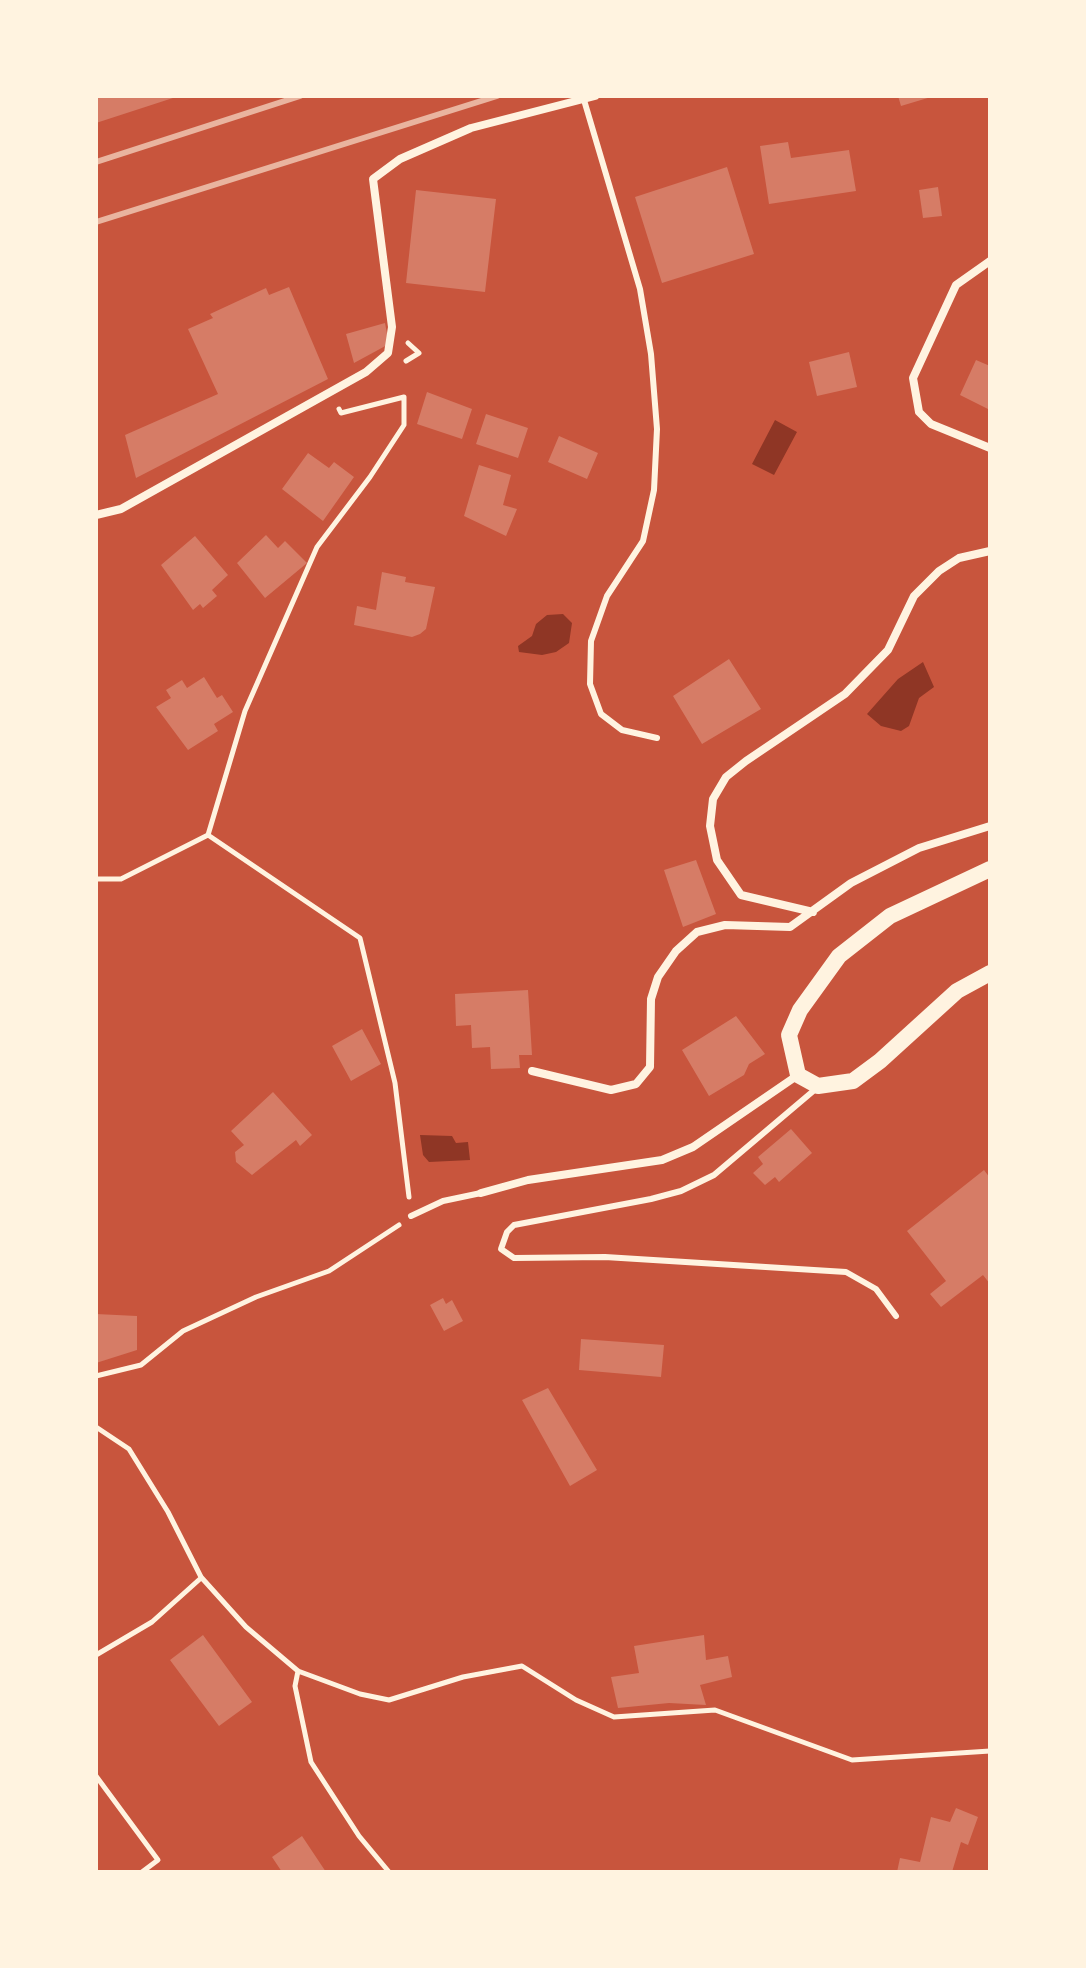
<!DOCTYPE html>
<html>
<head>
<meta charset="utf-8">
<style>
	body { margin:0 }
	#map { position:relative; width:1086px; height:1968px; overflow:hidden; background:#c8553d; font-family:"Crimson Pro",serif }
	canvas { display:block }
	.frame { position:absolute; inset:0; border:98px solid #fff3e0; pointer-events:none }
</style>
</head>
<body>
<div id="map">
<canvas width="1086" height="1968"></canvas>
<div class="frame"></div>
</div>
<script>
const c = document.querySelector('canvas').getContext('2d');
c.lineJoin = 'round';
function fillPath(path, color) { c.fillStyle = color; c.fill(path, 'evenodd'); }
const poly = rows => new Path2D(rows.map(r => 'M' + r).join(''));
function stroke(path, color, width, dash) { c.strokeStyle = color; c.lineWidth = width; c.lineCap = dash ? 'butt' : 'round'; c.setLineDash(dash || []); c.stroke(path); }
const water = poly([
	[775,420,797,432,774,475,752,464],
	[563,614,572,623,569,643,556,652,542,655,519,652,518,646,532,636,536,624,547,615],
	[923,662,934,687,919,698,909,726,901,731,881,726,867,714,898,679],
	[420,1135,452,1136,456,1143,468,1142,470,1160,429,1162,423,1155]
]);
const building = poly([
	[96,96,176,96,176,97,96,123],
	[898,96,931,96,931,97,901,106],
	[788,142,791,158,849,150,856,191,769,204,760,146],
	[727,167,754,254,662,283,635,197],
	[938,187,942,216,923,218,919,190],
	[416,190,496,199,485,292,406,283],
	[289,287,328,379,136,478,125,435,218,394,188,329,213,318,210,314,266,288,269,295],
	[385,323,389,344,354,363,346,334],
	[849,352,857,387,817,396,809,362],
	[976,360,990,366,990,410,960,395],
	[427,392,472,409,462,439,417,424],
	[486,414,528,428,518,458,476,444],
	[559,436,598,453,587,479,548,462],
	[308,453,329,468,334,462,354,477,323,521,282,489],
	[479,465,511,475,503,505,517,509,506,536,464,516],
	[266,535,278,548,285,541,307,563,265,598,237,563],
	[195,536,228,575,212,590,217,596,203,608,200,604,193,610,161,565],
	[382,572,406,577,405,582,435,587,426,629,420,634,412,637,354,625,357,606,376,610],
	[729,659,761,709,702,744,673,696],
	[204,677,217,698,222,695,233,712,214,724,218,731,188,750,156,707,171,698,166,690,182,680,187,688],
	[696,860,716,914,683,927,664,870],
	[528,990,532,1055,519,1055,520,1068,491,1069,490,1047,472,1048,471,1025,456,1026,455,994],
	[736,1016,765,1054,749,1064,744,1075,709,1096,682,1050],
	[362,1029,381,1064,351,1081,332,1046],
	[273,1092,312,1135,300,1146,296,1140,252,1175,236,1162,235,1152,244,1145,231,1131],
	[791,1129,812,1153,779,1182,775,1177,765,1185,753,1173,763,1164,758,1157],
	[984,1170,990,1178,990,1284,983,1275,941,1307,930,1294,946,1281,907,1231],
	[443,1298,446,1304,452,1300,463,1321,444,1331,430,1305],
	[96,1314,137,1316,137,1350,96,1363],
	[581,1339,664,1345,661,1377,579,1370],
	[548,1388,597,1470,570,1486,522,1400],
	[203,1635,252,1702,219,1726,170,1660],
	[704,1635,706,1660,728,1656,732,1677,700,1685,706,1705,669,1703,618,1708,611,1677,639,1673,634,1646],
	[956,1808,978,1817,968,1845,961,1842,952,1872,897,1872,900,1858,920,1862,931,1817,950,1822],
	[302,1836,326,1872,282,1872,272,1857]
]);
const path = poly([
	[406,361,419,353,408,343],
	[208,835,360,938,395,1083,409,1197],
	[96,879,121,879,208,835,245,711,317,547,370,477,404,425,404,397,341,413,339,409],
	[96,1376,141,1365,183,1331,256,1297,329,1271,399,1225],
	[96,1427,129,1449,168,1512,201,1577,246,1627,298,1671,360,1694,389,1700,463,1677,522,1666,576,1700,614,1717,715,1710,852,1760,990,1751],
	[96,1655,152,1622,201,1578],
	[298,1671,295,1686,311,1762,359,1836,389,1872],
	[96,1776,158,1860,142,1872]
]);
const service = poly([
	[584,100,640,289,651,354,657,429,654,490,643,541,607,596,591,641,590,684,601,714,622,730,657,738],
	[818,1087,714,1175,681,1191,651,1199,514,1225,507,1232,501,1249,514,1258,605,1257,846,1272,876,1289,896,1316],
	[411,1216,443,1201,481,1193]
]);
const minor = poly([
	[990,261,956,285,913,378,919,412,931,424,990,448],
	[96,515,121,509,366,372,388,353,392,327,373,179,400,159,471,128,595,96],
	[813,912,741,895,717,860,710,826,713,799,726,777,746,761,845,694,888,650,914,596,939,571,959,558,990,551],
	[532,1071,611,1090,636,1084,650,1067,651,999,658,977,676,951,697,932,725,925,790,927,851,883,919,848,990,826],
	[481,1193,528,1180,662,1160,693,1147,798,1075]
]);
const secondary = poly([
	[990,869,890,916,839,956,800,1010,789,1035,798,1075,818,1086,853,1081,880,1061,957,991,990,973]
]);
const rail = poly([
	[96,162,300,96],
	[96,222,497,96]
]);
fillPath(water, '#8f3625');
fillPath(building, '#d67c66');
stroke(path, '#fff3e0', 5);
stroke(service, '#fff3e0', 6);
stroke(minor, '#fff3e0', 8);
stroke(secondary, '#fff3e0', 16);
stroke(rail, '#e9b49f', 6);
</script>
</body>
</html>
